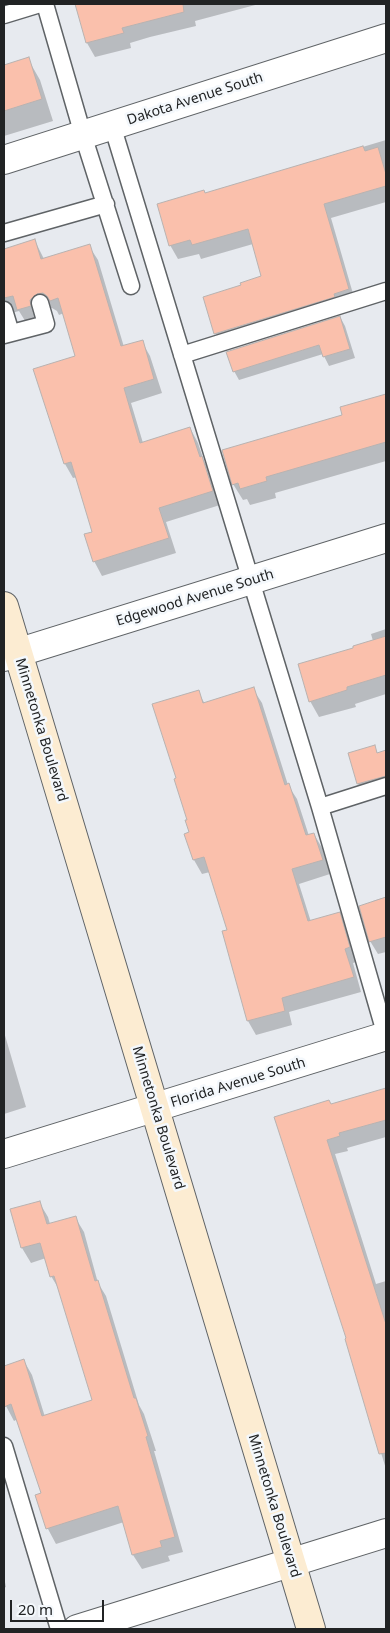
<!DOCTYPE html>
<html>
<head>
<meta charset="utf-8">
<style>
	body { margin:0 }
	#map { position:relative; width:390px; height:1633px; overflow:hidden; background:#e7eaef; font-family:"Noto Sans",sans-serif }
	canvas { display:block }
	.frame { position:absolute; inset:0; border:5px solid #212324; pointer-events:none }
	.scale { position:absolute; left:10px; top:1600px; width:94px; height:22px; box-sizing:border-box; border:2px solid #212324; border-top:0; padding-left:6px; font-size:15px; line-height:18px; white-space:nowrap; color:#212324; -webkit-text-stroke:4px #f4f8fc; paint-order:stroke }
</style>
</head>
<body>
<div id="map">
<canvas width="390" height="1633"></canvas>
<div class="frame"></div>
<div class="scale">20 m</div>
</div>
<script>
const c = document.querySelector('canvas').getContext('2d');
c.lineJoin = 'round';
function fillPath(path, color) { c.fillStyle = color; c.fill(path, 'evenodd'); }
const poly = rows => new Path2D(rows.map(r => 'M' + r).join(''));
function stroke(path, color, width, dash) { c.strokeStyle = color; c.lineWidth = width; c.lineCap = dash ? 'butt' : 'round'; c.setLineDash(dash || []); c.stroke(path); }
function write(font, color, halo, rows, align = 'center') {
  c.font = font + ' "Noto Sans",sans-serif'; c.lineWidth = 5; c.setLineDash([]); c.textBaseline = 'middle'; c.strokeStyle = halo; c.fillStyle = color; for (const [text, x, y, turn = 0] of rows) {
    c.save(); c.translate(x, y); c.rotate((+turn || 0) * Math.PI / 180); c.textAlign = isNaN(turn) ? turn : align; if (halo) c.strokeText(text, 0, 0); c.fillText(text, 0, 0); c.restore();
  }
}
const shadow = poly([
	[4,4,29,4,4,19],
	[77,4,259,4,195,21,196,26,150,37,130,43,131,48,95,57,87,43],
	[28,59,40,80,53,121,4,136,4,66],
	[386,140,386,202,331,218,356,304,224,348,216,334,205,298,243,286,263,277,253,244,201,259,199,254,178,259,170,245,205,194],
	[35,241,44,259,89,246,98,260,124,347,142,342,150,356,162,393,131,403,143,443,190,428,198,443,204,461,210,472,220,505,166,522,176,553,102,576,94,561,93,532,77,477,73,478,65,464,77,357,64,313,59,315,57,311,52,308,45,308,38,321,27,324,19,311,4,315,4,266,5,266,4,250],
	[340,317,345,326,355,358,329,366,323,354,239,380,234,371],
	[385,400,386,461,275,493,276,498,250,505,247,499,243,500,233,484,344,416],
	[386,629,386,694,355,704,356,707,319,717,310,701,355,648,373,641,371,634],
	[253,689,262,703,288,785,297,799,309,836,314,834,322,848,330,874,299,884,311,922,339,913,347,927,357,962,353,963,361,992,289,1012,292,1025,256,1035,248,1021,224,932,229,931,210,872,202,874,194,860,186,834,191,833,188,820,198,692,205,704],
	[374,747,378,754,386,751,386,791,366,797,358,784,349,754],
	[386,897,386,952,378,954,370,941,373,901],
	[4,1032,26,1107,4,1114],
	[386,1090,386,1137,347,1148,348,1151,335,1154,376,1284,386,1281,386,1469,346,1339,348,1339,275,1118,331,1105],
	[39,1202,48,1217,50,1224,75,1217,84,1232,98,1283,106,1296,139,1405,144,1414,156,1451,154,1451,183,1552,168,1556,170,1561,142,1569,133,1555,124,1522,56,1544,48,1529,37,1495,43,1494,18,1419,14,1421,6,1406,4,1399,4,1367,24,1361,32,1375,45,1417,93,1401,60,1291,51,1276,46,1258,31,1263,22,1248,11,1210],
	[4,1577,6,1587,4,1588]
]);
const building = poly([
	[75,4,183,4,184,12,122,28,124,33,86,43,75,4],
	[29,57,42,99,4,111,4,65,29,57],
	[363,146,365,151,378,147,386,174,386,186,324,204,349,289,334,294,335,297,214,334,203,297,241,285,240,283,261,276,248,229,192,245,190,240,169,246,157,204,204,190,205,193,363,146],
	[35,239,41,259,90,244,121,346,143,340,154,379,124,388,140,443,190,427,200,457,202,456,213,491,159,508,169,538,93,562,84,534,92,532,71,462,64,464,33,369,75,356,58,298,50,301,47,296,43,293,37,294,30,300,31,306,17,310,13,296,4,298,4,249,35,239],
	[340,316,350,349,323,357,319,345,233,372,226,352,340,316],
	[386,394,386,442,266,477,267,481,240,489,238,483,232,485,222,450,342,415,340,407,386,394],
	[386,636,386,675,347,687,347,690,309,702,298,664,353,648,353,646,386,636],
	[254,687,285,785,289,783,306,835,314,833,323,860,292,869,308,921,340,912,350,947,345,949,354,977,282,998,285,1011,247,1021,222,931,227,930,204,857,193,860,184,834,189,832,185,820,187,820,174,779,176,778,152,704,199,690,203,703,254,687],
	[375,745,377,753,386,750,386,776,357,784,348,753,375,745],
	[386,897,386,937,369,942,359,906,386,897],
	[386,1088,386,1120,339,1133,340,1136,327,1140,386,1324,386,1453,379,1454,345,1339,346,1338,274,1117,329,1100,331,1104,386,1088],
	[40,1201,47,1224,76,1216,95,1281,98,1280,134,1398,136,1398,148,1436,146,1437,175,1537,160,1541,162,1547,132,1555,118,1506,46,1529,35,1495,41,1493,11,1404,4,1407,4,1366,24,1359,42,1416,92,1400,54,1276,50,1277,40,1243,21,1248,10,1209,40,1201]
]);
const service = poly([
	[45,4,83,135,131,286],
	[4,15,40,4],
	[112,125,320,807,386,1036],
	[4,233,106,204],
	[4,310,11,333],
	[4,335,46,324,40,303],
	[182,355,386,291],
	[320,807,386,786],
	[4,1446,59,1629]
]);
const minor = poly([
	[4,657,386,538],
	[4,1154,386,1036],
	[77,1629,386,1533]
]);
const tertiary = poly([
	[4,160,386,38]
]);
const secondary = poly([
	[4,606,311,1629]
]);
const streetNames = [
	["Dakota Avenue South",195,99,-18],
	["Edgewood Avenue South",195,598,-17],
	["Minnetonka Boulevard",41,730,73],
	["Florida Avenue South",238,1083,-17],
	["Minnetonka Boulevard",158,1118,73],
	["Minnetonka Boulevard",274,1506,73]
];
fillPath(shadow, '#0003');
fillPath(building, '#fac0ac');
stroke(building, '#b8b2b0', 1);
stroke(service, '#5f6366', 19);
stroke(minor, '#5f6366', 30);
stroke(tertiary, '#5f6366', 30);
stroke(secondary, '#5f6366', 30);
stroke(service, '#fff', 16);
stroke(minor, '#fff', 28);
stroke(tertiary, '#fff', 28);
stroke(secondary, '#fcecd2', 28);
write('14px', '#212324', '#f4f8fc', streetNames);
</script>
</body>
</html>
